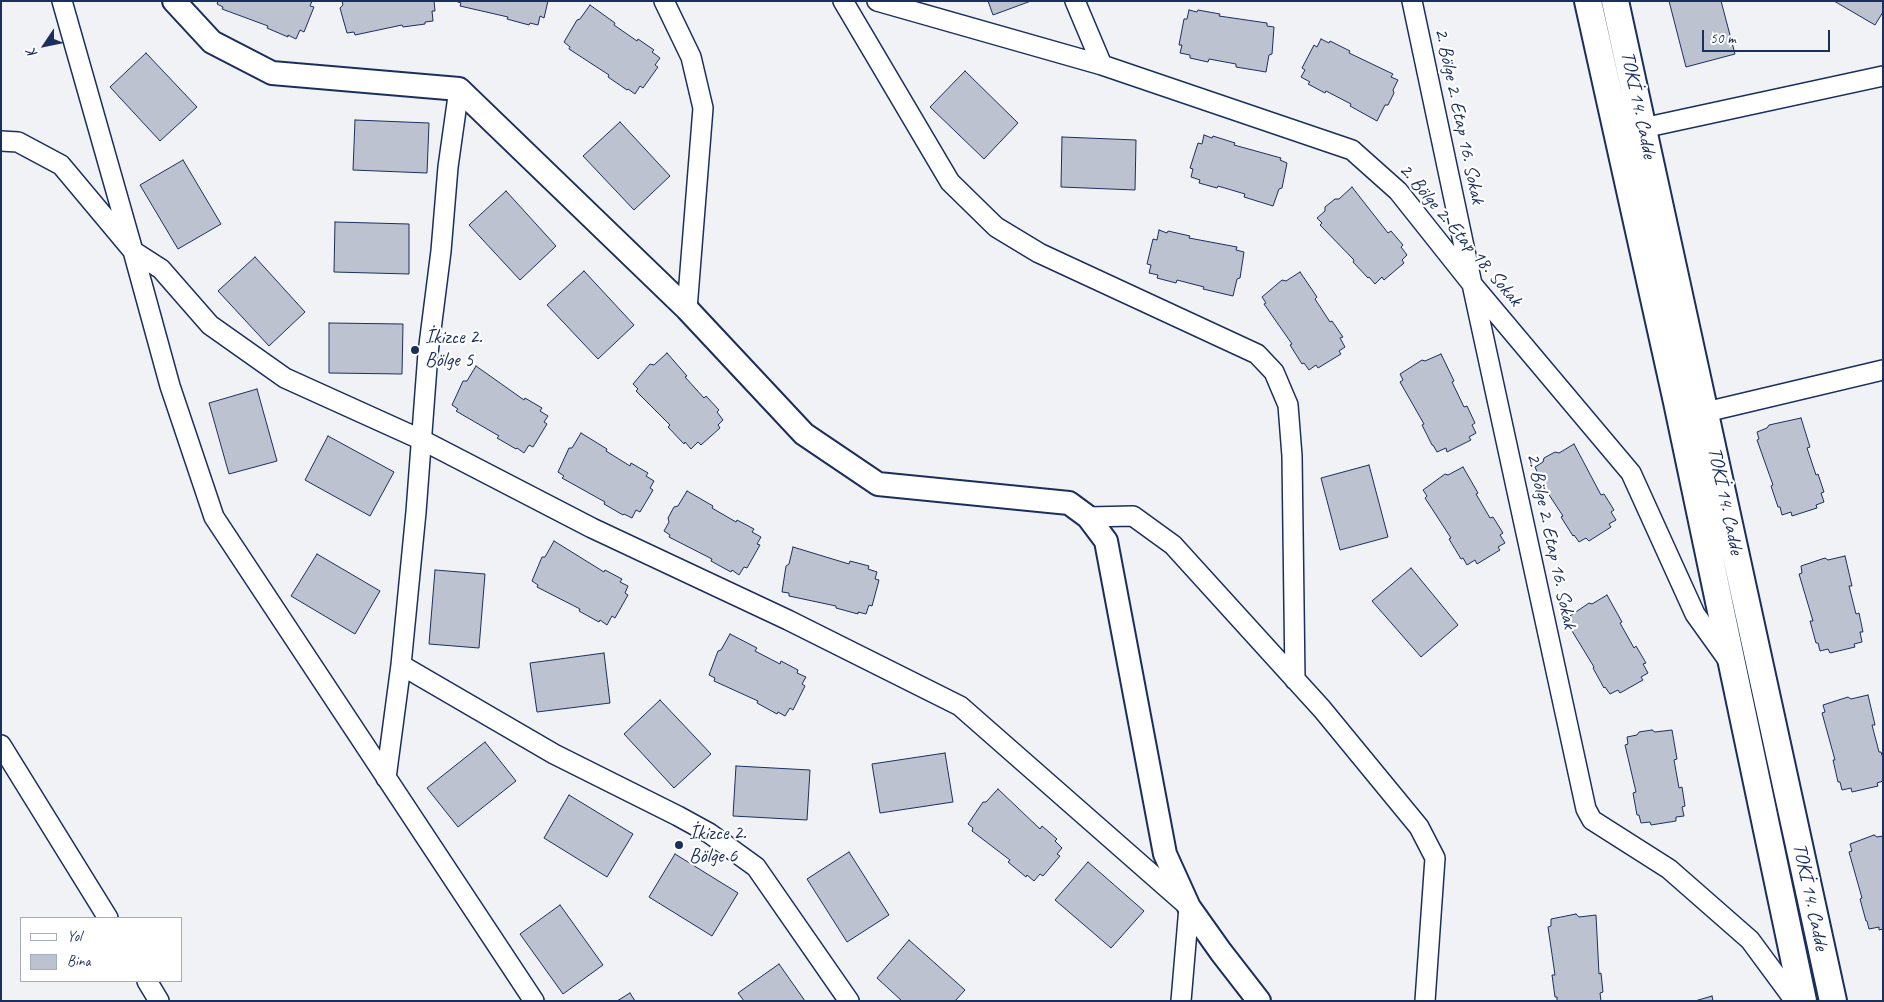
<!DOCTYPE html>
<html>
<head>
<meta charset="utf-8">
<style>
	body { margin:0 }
	#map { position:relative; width:1884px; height:1002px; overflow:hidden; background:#f1f2f5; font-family:Caveat,sans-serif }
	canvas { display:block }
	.frame { position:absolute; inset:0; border:2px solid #1b2f5e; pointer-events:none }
	.legend { position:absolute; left:20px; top:917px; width:162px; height:65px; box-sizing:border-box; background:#fff; border:1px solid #a4acbf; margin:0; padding:6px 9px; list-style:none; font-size:15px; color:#1b2f5e }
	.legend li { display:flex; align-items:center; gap:10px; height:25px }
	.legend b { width:25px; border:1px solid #a4acbf }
	.north { position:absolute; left:20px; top:20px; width:50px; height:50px; -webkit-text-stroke:4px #fff; paint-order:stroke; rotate:236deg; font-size:14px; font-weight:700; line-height:20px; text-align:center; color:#1b2f5e }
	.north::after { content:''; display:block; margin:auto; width:18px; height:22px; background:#1b2f5e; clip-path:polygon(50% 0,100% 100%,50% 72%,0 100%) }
	.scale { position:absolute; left:1702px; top:30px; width:128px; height:22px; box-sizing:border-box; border:2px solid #1b2f5e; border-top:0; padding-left:6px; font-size:15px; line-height:18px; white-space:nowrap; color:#1b2f5e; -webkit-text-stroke:4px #fff; paint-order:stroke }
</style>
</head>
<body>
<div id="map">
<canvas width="1884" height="1002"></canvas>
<div class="frame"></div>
<ul class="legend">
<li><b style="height:6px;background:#fff"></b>Yol</li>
<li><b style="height:14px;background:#bcc2d0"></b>Bina</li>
</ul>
<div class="north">K</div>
<div class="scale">50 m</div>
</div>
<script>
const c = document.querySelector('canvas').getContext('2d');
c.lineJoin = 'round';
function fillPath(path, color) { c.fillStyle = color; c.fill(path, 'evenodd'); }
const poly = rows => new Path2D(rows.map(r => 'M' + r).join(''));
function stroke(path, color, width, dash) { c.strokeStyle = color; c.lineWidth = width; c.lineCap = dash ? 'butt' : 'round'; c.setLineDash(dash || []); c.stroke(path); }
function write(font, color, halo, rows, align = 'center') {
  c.font = font + ' Caveat,sans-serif'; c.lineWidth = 4.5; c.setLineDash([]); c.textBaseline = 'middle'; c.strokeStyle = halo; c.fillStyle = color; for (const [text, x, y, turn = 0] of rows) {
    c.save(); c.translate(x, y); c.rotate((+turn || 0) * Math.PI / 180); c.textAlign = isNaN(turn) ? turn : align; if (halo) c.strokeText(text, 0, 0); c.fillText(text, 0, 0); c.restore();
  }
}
const building = poly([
	[218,1,312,1,310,6,314,7,304,32,300,30,296,39,288,35,288,37,267,28,268,26,222,9,223,7,217,4,218,1],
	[342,1,434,1,435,11,432,11,433,21,425,22,425,24,403,27,402,25,355,35,354,32,347,33,340,8,343,5,342,1],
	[455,1,548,1,544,18,540,16,538,25,530,23,529,25,507,19,508,17,460,6,461,3,455,1],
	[988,1,1031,1,993,15,988,1],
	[1669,1,1721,1,1735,54,1686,67,1669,1],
	[1834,1,1883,1,1883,12,1875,25,1834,1],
	[590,5,615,23,614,25,637,41,638,39,654,50,652,52,660,58,655,65,658,67,643,88,640,86,635,94,628,89,627,90,608,77,609,75,569,49,570,47,564,42,577,20,580,19,590,5],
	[1189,10,1197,12,1198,10,1220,14,1219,16,1267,23,1267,26,1274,27,1272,54,1269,55,1266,72,1236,67,1236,64,1209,59,1208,62,1190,58,1190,55,1180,53,1182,45,1179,45,1184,19,1187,19,1189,10],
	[1321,39,1329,43,1330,41,1350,51,1349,53,1393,74,1391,77,1398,80,1393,90,1394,93,1388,105,1385,105,1377,121,1350,106,1351,104,1326,91,1325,93,1308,84,1310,82,1301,77,1305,70,1302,68,1314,45,1317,47,1321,39],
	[146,53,197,107,160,141,110,87,146,53],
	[965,71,1018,123,984,159,930,107,965,71],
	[355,120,429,123,427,173,353,170,355,120],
	[620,122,670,176,634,210,583,156,620,122],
	[1204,135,1212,138,1213,136,1235,143,1234,145,1281,158,1280,160,1287,163,1282,188,1279,189,1273,206,1244,197,1245,194,1218,186,1217,188,1199,183,1200,180,1191,177,1193,169,1190,168,1198,143,1202,144,1204,135],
	[1062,137,1136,140,1135,190,1061,187,1062,137],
	[183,160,221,224,178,249,140,185,183,160],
	[1352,187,1388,233,1391,231,1403,245,1401,247,1407,255,1402,260,1404,263,1384,280,1382,277,1375,284,1369,277,1368,278,1353,262,1354,260,1320,225,1322,223,1317,218,1325,211,1325,207,1335,199,1339,199,1352,187],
	[506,191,556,246,520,280,469,225,506,191],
	[335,222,409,224,409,274,334,272,335,222],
	[1159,230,1167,233,1168,231,1190,236,1189,238,1237,247,1236,250,1244,252,1240,278,1237,279,1233,296,1203,289,1204,287,1177,280,1176,283,1157,278,1158,275,1149,273,1151,265,1147,264,1153,239,1157,240,1159,230],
	[255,257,305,312,269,346,218,291,255,257],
	[584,271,634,325,598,359,547,305,584,271],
	[1300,272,1317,297,1315,299,1330,322,1332,321,1343,337,1340,338,1345,347,1339,351,1341,354,1318,368,1316,365,1309,370,1304,363,1302,364,1290,345,1292,344,1264,304,1266,303,1262,297,1282,280,1286,281,1300,272],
	[329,323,403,324,402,374,329,373,329,323],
	[667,353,687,376,685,377,704,398,706,396,719,410,717,412,723,420,718,425,720,428,701,445,698,442,691,449,685,442,684,444,668,427,670,425,636,391,638,389,633,384,650,364,654,365,667,353],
	[1441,354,1454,381,1452,382,1464,407,1467,406,1475,423,1472,425,1476,433,1469,437,1471,440,1447,452,1446,448,1437,452,1433,445,1432,445,1422,425,1424,424,1400,382,1403,380,1400,374,1422,360,1425,361,1441,354],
	[476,366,524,400,525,398,542,408,540,411,548,416,544,422,547,424,533,447,529,445,524,453,517,448,516,449,497,438,499,436,456,411,458,409,452,405,463,381,467,381,476,366],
	[257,389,277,461,229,474,209,403,257,389],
	[1801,418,1810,447,1807,448,1816,475,1818,474,1824,492,1821,493,1824,502,1816,505,1817,508,1792,516,1791,512,1782,515,1780,507,1778,507,1771,486,1773,485,1757,440,1759,439,1757,432,1767,428,1769,425,1801,418],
	[581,433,607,449,606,451,630,466,631,463,648,473,646,476,654,481,650,488,653,490,640,512,636,510,632,518,624,514,623,515,604,504,605,502,562,478,564,476,558,472,569,448,572,448,581,433],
	[328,436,394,472,370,516,305,480,328,436],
	[1574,444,1601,495,1604,494,1614,510,1611,512,1616,520,1609,524,1611,527,1589,541,1586,538,1579,542,1574,535,1573,536,1561,517,1563,516,1536,475,1538,474,1535,467,1543,462,1544,458,1555,452,1559,453,1574,444],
	[1369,465,1388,537,1340,550,1321,478,1369,465],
	[1463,467,1478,493,1476,494,1490,518,1493,517,1503,533,1500,535,1505,543,1498,547,1500,550,1477,564,1475,560,1467,565,1463,558,1461,559,1449,539,1451,538,1425,498,1427,496,1423,490,1445,474,1448,475,1463,467],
	[687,491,713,506,712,508,736,522,737,520,754,529,752,532,761,537,757,544,760,545,747,568,744,567,739,575,732,570,731,572,711,561,712,559,669,537,670,535,664,531,669,522,668,518,674,507,678,506,687,491],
	[554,541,604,572,605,570,622,579,620,582,628,586,625,593,628,595,615,618,612,616,607,625,600,620,599,622,579,611,580,609,537,587,538,585,532,581,542,557,545,557,554,541],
	[793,547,849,564,850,561,869,566,868,569,877,572,875,579,879,580,872,606,869,605,866,614,858,612,858,614,836,608,836,606,789,596,789,593,782,592,786,566,789,564,793,547],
	[317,554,380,591,355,634,291,596,317,554],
	[1845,556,1852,586,1849,586,1856,614,1859,613,1863,632,1860,632,1862,642,1854,644,1855,647,1830,653,1828,649,1820,651,1818,643,1816,643,1810,621,1813,621,1799,574,1802,573,1801,566,1825,558,1828,560,1845,556],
	[1411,568,1458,625,1421,657,1372,601,1411,568],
	[435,570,485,574,479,648,429,644,435,570],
	[1607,595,1622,622,1620,623,1634,648,1636,646,1646,663,1643,664,1648,673,1641,677,1643,680,1620,693,1618,690,1610,694,1605,687,1604,688,1593,668,1594,667,1569,626,1571,624,1567,618,1589,603,1592,604,1607,595],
	[730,634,757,648,755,651,780,664,781,661,798,670,797,673,806,677,802,684,805,686,793,710,790,708,785,716,778,712,777,714,757,703,758,701,714,681,715,678,709,675,718,651,721,650,730,634],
	[604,653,610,703,537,712,530,663,604,653],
	[1868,695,1875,725,1872,725,1879,752,1881,752,1883,758,1883,781,1877,783,1878,786,1852,792,1851,788,1842,790,1840,782,1838,782,1833,760,1835,760,1822,713,1825,712,1823,705,1848,697,1851,699,1868,695],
	[660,700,711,754,674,788,624,734,660,700],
	[1652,730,1655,732,1672,730,1677,759,1674,760,1679,788,1682,787,1685,806,1682,807,1684,816,1676,817,1676,821,1651,825,1650,822,1641,823,1639,815,1637,815,1633,793,1636,792,1625,745,1628,744,1627,737,1637,735,1639,732,1652,730],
	[485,742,516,781,458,827,427,788,485,742],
	[945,753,953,802,880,813,872,764,945,753],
	[736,766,810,770,807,820,733,816,736,766],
	[998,789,1040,829,1042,826,1057,839,1055,841,1062,848,1057,854,1060,856,1043,876,1040,874,1034,881,1027,875,1026,877,1008,862,1010,860,972,831,973,828,968,824,983,802,986,802,998,789],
	[569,795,633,834,607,877,544,838,569,795],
	[1874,835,1877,837,1883,836,1883,929,1879,930,1879,927,1869,929,1867,921,1866,921,1860,899,1862,898,1849,852,1852,851,1850,844,1874,835],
	[849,852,889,915,847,942,807,879,849,852],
	[675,854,738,893,712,936,649,897,675,854],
	[1088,862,1144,911,1111,948,1055,900,1088,862],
	[560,905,603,965,563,994,520,934,560,905],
	[1576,914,1579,917,1596,915,1599,974,1601,973,1603,992,1600,993,1601,1001,1557,1001,1557,997,1555,997,1552,975,1555,975,1548,927,1551,926,1551,919,1576,914],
	[909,940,965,990,955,1001,902,1001,877,978,909,940],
	[779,964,805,1001,744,1001,738,993,779,964],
	[630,993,635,1001,617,1001,630,993],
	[1712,996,1713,1001,1695,1001,1712,996]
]);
const minor = poly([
	[62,1,133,251,161,269,210,325,285,378,422,440,592,528,788,620,960,706,1189,907,1181,1001],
	[664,1,691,57,703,108,687,309],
	[843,1,950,182,996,227,1039,253,1257,354,1274,372,1288,405,1292,456,1295,680],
	[877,1,1102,65,1352,150,1398,191,1472,284,1631,473,1695,614,1728,660],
	[1075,1,1102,65],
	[1412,1,1472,284,1586,809,1592,820,1669,869,1750,940,1795,1001],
	[1643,128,1883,76],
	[1,141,18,142,61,165,133,251,170,386,214,517,534,1001],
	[1706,412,1883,370],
	[1088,517,1133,516,1173,545,1322,709,1419,827,1435,858,1425,1001],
	[401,665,554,754,678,816,709,833,756,867,849,1001],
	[1,745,108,918],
	[386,778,401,665,416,512,428,353,441,251,448,167,459,89],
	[147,981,159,1001]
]);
const tertiary = poly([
	[174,1,212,42,272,73,459,89,687,309,804,434,878,484,1069,503,1088,517,1106,541,1165,854,1189,907,1221,952,1259,1001]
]);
const secondary = poly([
	[1588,1,1677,402,1803,1001],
	[1615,1,1833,1001]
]);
const markers = [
	[415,350,5,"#1b2f5e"],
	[679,845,5,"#1b2f5e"]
];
const streetNames = [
	["TOKİ 14. Cadde",1638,105,78],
	["2. Bölge 2. Etap 16. Sokak",1459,116,78],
	["2. Bölge 2. Etap 18. Sokak",1460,235,50],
	["TOKİ 14. Cadde",1725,501,78],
	["2. Bölge 2. Etap 16. Sokak",1551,541,78],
	["TOKİ 14. Cadde",1810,897,78]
];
const poiNames = [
	["İkizce 2.",425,338],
	["Bölge 5",425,361],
	["İkizce 2.",689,834],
	["Bölge 6",689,857]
];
fillPath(building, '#bcc2d0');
stroke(building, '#1b2f5e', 1);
stroke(minor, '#1b2f5e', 22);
stroke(tertiary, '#1b2f5e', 26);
stroke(secondary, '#1b2f5e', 30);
stroke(minor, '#fff', 19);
stroke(tertiary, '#fff', 22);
stroke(secondary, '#fff', 26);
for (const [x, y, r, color] of markers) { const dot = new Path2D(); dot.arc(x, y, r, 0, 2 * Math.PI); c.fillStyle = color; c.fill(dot); stroke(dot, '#fff', 2); }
write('20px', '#1b2f5e', '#fff', streetNames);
write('20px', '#1b2f5e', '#fff', poiNames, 'left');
</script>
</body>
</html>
